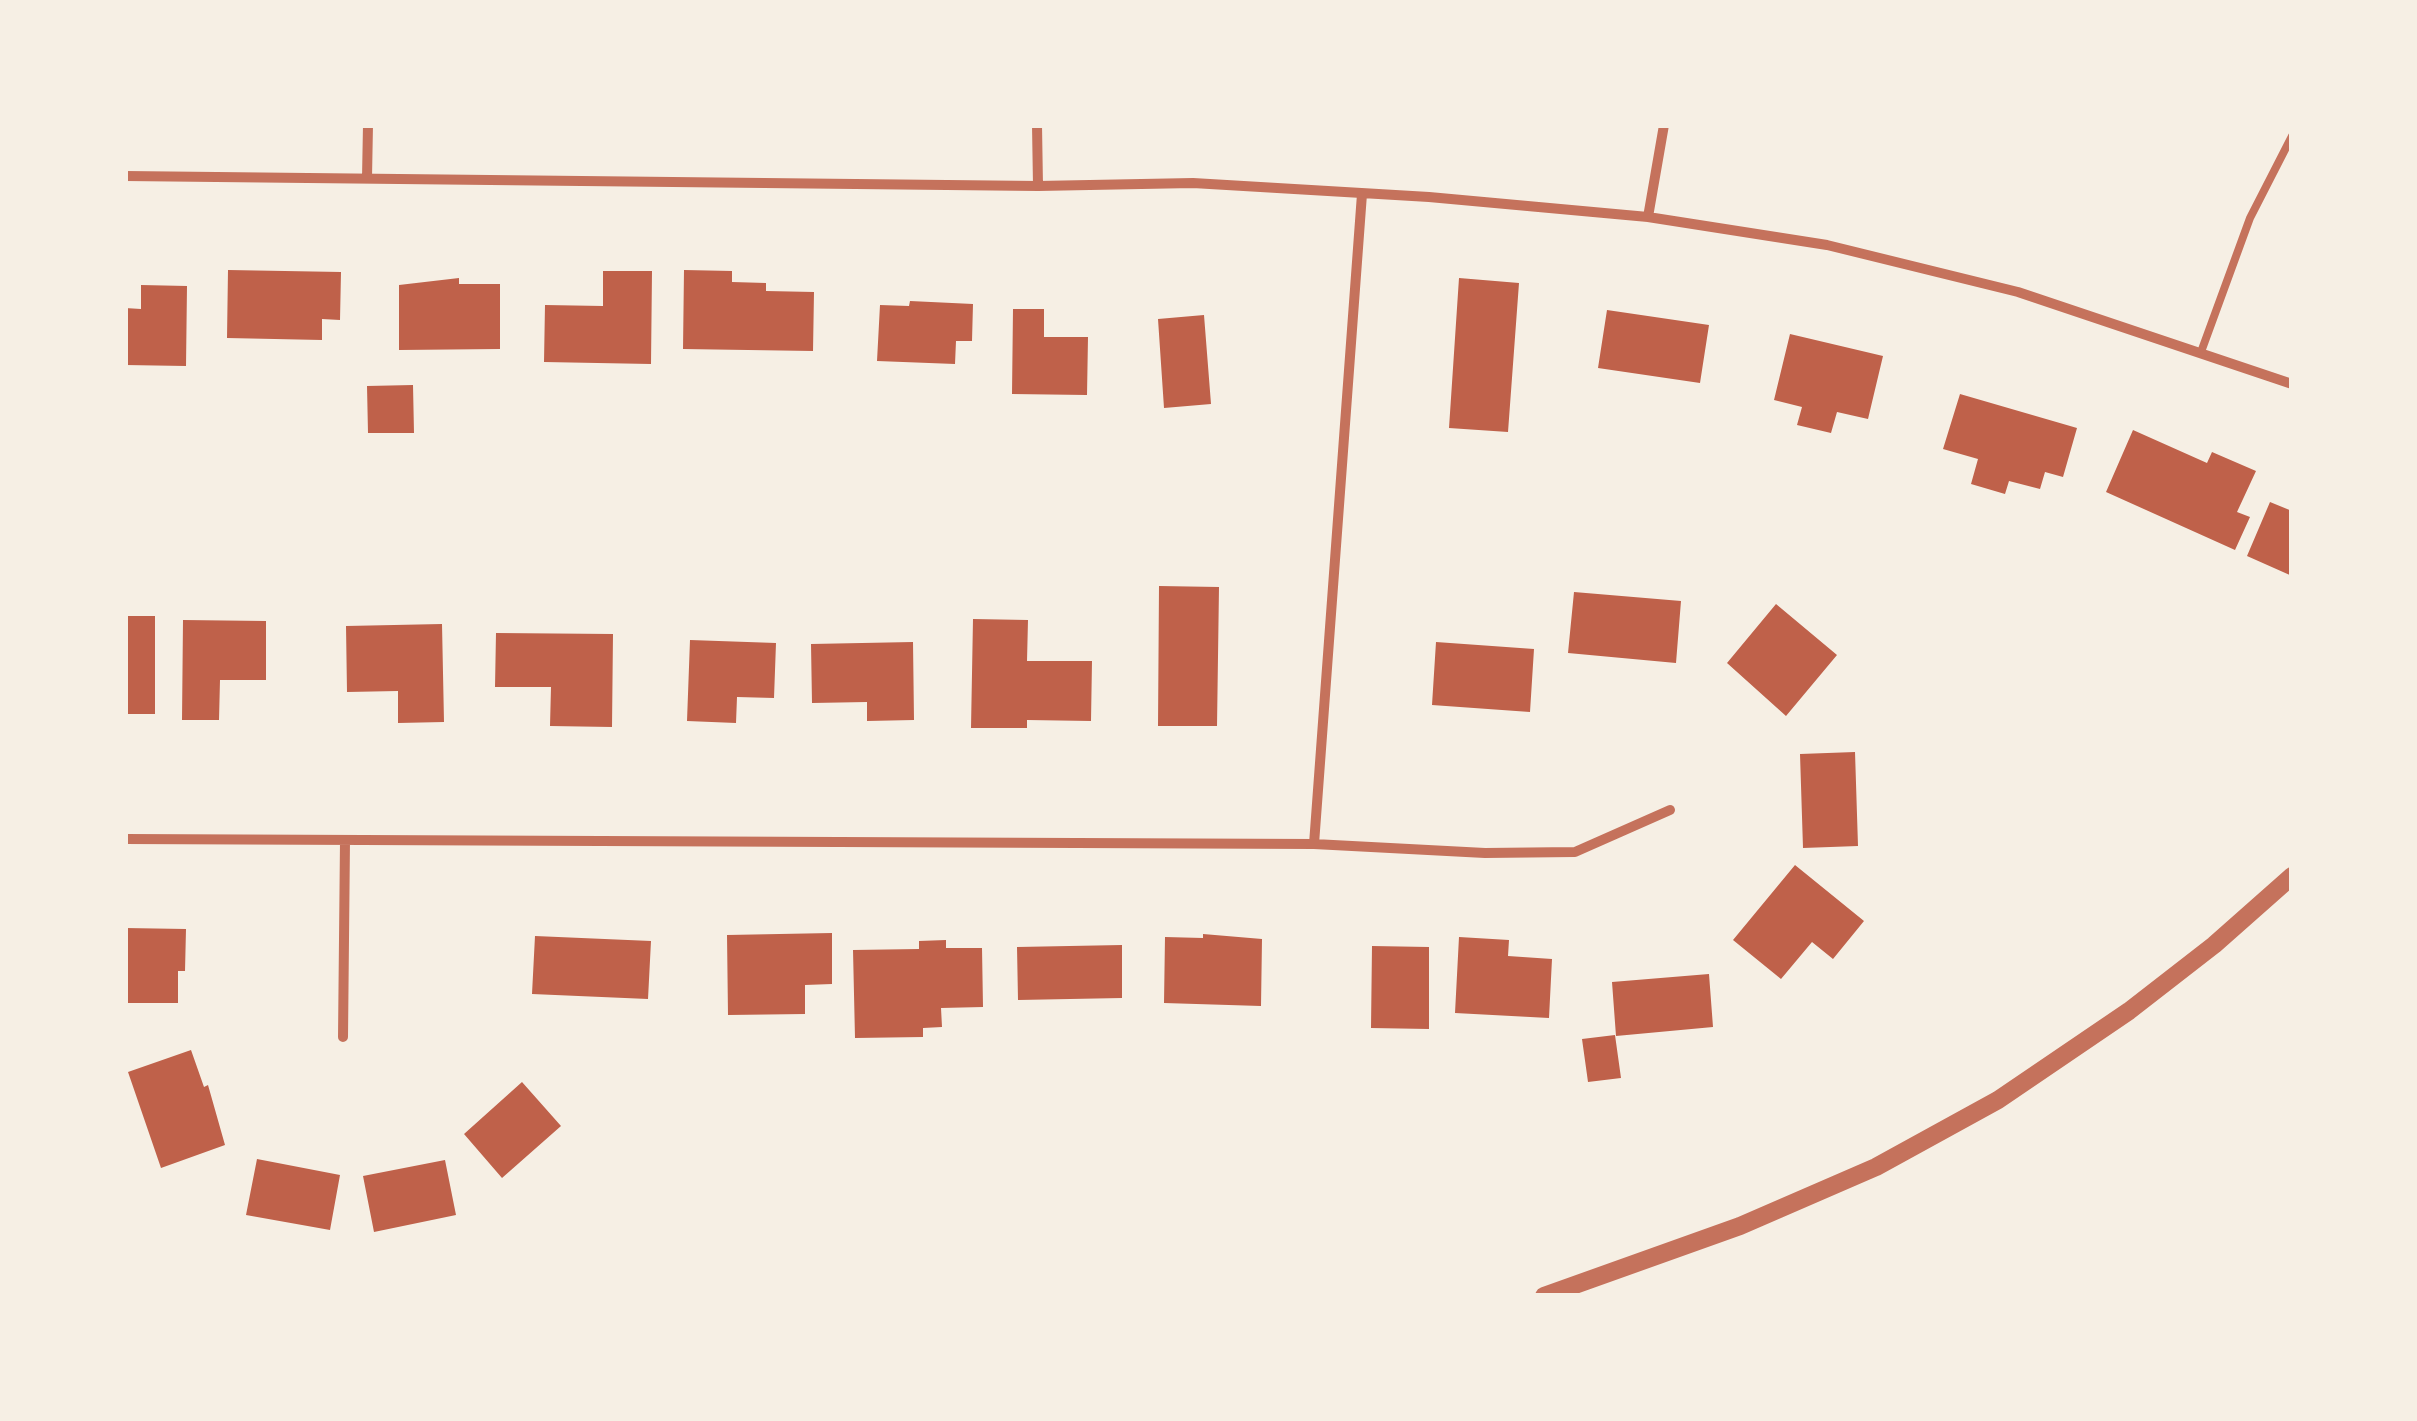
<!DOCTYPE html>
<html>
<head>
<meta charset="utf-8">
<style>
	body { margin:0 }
	#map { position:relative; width:2417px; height:1421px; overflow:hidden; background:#f6efe4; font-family:"Nunito Sans",sans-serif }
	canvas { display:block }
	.frame { position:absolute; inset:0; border:128px solid #f6efe4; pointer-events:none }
</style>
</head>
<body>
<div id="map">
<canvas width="2417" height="1421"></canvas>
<div class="frame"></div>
</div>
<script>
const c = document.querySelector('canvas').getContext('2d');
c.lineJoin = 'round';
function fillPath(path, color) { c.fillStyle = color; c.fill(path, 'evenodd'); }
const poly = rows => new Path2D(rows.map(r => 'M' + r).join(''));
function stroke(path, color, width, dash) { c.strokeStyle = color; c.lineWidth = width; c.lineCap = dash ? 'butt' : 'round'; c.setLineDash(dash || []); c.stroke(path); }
const building = poly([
	[228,270,341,272,340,320,322,319,322,340,227,338],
	[684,270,732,271,732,282,766,283,766,291,814,292,813,351,683,349],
	[603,271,652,271,651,364,544,362,545,305,603,306],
	[459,278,459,284,500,284,500,349,399,350,399,285],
	[1459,278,1519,283,1508,432,1449,428],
	[141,285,187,286,186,366,125,365,125,308,141,309],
	[910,301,973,304,972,341,956,341,955,364,877,361,880,305,909,306],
	[1013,309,1044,309,1044,337,1088,337,1087,395,1012,394],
	[1607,310,1709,325,1700,383,1598,368],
	[1204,315,1211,404,1164,408,1158,319],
	[1790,334,1883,356,1868,419,1837,412,1831,433,1797,425,1802,407,1774,400],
	[413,385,414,433,368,433,367,386],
	[1960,394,2077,428,2063,477,2045,472,2040,489,2009,481,2005,494,1971,484,1978,459,1943,449],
	[2133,430,2207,463,2212,452,2256,471,2237,512,2250,517,2235,550,2106,492],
	[2270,502,2292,511,2292,576,2247,556],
	[1159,586,1219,587,1217,726,1158,726],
	[1574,592,1681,601,1676,663,1568,653],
	[1776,604,1837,655,1786,716,1727,663],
	[125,616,155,616,155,714,125,714],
	[973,619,1028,620,1027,661,1092,661,1091,721,1027,720,1027,728,971,728],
	[183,620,266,621,266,680,220,680,219,720,182,720],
	[442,624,444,722,398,723,398,691,347,692,346,626],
	[496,633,613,634,612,727,550,726,551,687,495,687],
	[690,640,776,643,774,698,737,697,736,723,687,721],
	[913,642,914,720,867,721,867,702,812,703,811,644],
	[1436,642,1534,649,1530,712,1432,705],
	[1855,752,1858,846,1803,848,1800,754],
	[1795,865,1864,921,1833,959,1812,942,1781,979,1733,940],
	[125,928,186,929,185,971,178,971,178,1003,125,1003],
	[832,933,832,984,805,985,805,1014,728,1015,727,935],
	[1203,934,1262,939,1261,1006,1164,1003,1165,937,1203,938],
	[535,936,651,941,648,999,532,994],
	[1459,937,1509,940,1508,956,1552,959,1549,1018,1455,1013],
	[946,940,946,948,982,948,983,1007,941,1008,942,1027,923,1028,923,1037,855,1038,853,950,919,949,919,941],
	[1122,945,1122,998,1018,1000,1017,947],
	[1372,946,1429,947,1429,1029,1371,1028],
	[1709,974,1713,1027,1616,1036,1612,982],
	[1615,1035,1621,1078,1588,1082,1582,1039],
	[191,1050,204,1087,208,1085,225,1145,161,1168,128,1072],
	[522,1082,561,1126,502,1178,464,1134],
	[257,1159,340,1175,330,1230,246,1215],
	[445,1160,456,1215,374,1232,363,1176]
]);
const service = poly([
	[2201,352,2250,218,2292,136]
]);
const minor = poly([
	[1037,125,1038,186],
	[125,176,1038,186,1193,183,1429,197,1648,217,1827,245,2018,292,2292,384],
	[367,178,368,125],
	[1648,217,1664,125],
	[125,839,1314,844,1485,853,1575,852,1670,810],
	[1314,844,1362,194],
	[343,1037,345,841]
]);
const tertiary = poly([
	[1544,1296,1740,1226,1876,1167,1998,1100,2129,1011,2214,945,2292,876]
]);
fillPath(building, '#bf614a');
stroke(service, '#c5725c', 8);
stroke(minor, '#c5725c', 10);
stroke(tertiary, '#c5725c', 18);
</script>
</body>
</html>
